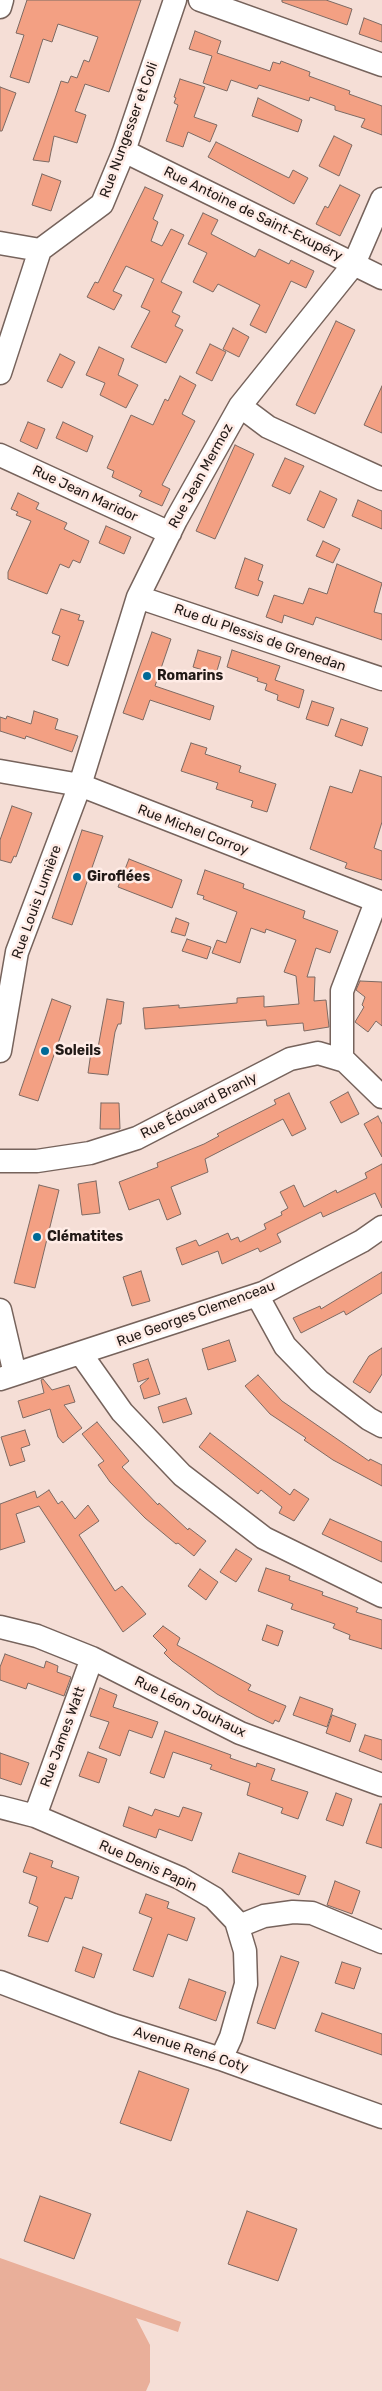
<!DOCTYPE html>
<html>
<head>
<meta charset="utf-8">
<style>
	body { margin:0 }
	canvas { display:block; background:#f5ded6 }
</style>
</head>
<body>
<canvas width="382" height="2391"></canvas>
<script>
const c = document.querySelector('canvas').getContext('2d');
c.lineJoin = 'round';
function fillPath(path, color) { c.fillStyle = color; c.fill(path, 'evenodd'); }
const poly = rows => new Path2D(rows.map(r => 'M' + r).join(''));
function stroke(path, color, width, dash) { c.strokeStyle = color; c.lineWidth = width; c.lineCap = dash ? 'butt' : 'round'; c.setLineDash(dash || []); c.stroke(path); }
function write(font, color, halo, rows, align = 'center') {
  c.font = font + ' Rubik,sans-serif'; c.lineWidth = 5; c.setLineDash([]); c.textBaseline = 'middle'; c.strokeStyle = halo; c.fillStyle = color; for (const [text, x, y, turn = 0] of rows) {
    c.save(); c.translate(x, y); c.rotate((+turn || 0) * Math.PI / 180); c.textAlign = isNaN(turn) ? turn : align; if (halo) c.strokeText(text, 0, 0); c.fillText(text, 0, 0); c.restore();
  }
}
const green = poly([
	[0,2258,181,2322,178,2332,136,2318,150,2345,150,2382,146,2391,0,2391]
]);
const building = poly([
	[27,0,141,0,109,92,85,84,75,111,86,115,77,143,54,136,49,162,33,160,57,93,61,81,68,83,71,76,77,78,84,60,89,62,98,37,58,24,52,42,43,39,29,83,10,77,24,35,16,33,27,0],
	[282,0,326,0,352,9,347,25,282,2,282,0],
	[364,18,382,25,382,42,359,34,364,18],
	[195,31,221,41,217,53,270,71,273,62,280,64,281,61,310,72,309,76,350,91,349,94,382,106,382,135,361,127,365,119,335,110,335,106,310,97,309,101,259,85,257,89,231,80,227,91,203,83,212,56,189,49,195,31],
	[180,79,205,87,194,117,217,125,210,142,188,132,183,147,166,141,178,105,174,103,176,98,174,97,180,79],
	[0,87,16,93,2,131,0,131,0,87],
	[258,98,302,120,298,132,252,116,258,98],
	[334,136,352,145,339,176,319,166,334,136],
	[216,142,289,178,293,170,308,178,294,204,208,157,216,142],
	[42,174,61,181,51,211,32,205,42,174],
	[340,185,360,195,340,236,316,224,325,206,328,208,340,185],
	[145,187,163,195,153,219,158,222,151,241,162,246,171,229,184,235,161,282,182,292,172,312,180,316,175,326,183,330,166,363,131,347,150,311,141,307,154,279,126,266,113,291,122,295,114,310,87,297,95,282,98,283,145,187],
	[203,213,218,220,211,234,255,257,259,249,289,264,291,260,314,271,306,288,291,281,266,333,250,325,260,305,218,284,213,292,193,282,207,253,188,244,203,213],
	[336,321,355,330,315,414,296,405,336,321],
	[233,328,249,337,239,357,223,349,233,328],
	[210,344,226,352,212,381,196,373,210,344],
	[99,347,124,359,118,375,138,385,126,408,100,395,105,383,86,375,99,347],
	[60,354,75,362,62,388,47,381,60,354],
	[180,376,196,385,182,414,195,421,162,485,170,489,162,506,139,496,142,491,112,477,114,471,107,468,131,415,153,425,165,399,168,401,180,376],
	[382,386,382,433,364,425,382,386],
	[28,422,45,429,37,449,20,441,28,422],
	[63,422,93,436,87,452,56,438,63,422],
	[235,445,254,454,215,539,196,531,235,445],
	[285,458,304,466,290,494,272,486,285,458],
	[320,491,337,499,324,528,307,520,320,491],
	[18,493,39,503,36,509,67,523,64,529,89,541,80,563,73,560,69,568,60,564,47,594,8,579,8,572,31,521,16,515,18,512,11,509,18,493],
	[358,500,382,511,382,529,352,516,358,500],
	[106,526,131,537,124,554,99,543,106,526],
	[323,541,340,549,333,563,316,556,323,541],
	[245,558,263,565,258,580,263,582,258,596,235,588,245,558],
	[337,564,382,583,374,612,382,614,382,640,316,617,313,625,284,615,282,623,266,617,274,595,303,604,309,588,327,594,337,564],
	[61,609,80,615,78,620,84,621,68,666,52,660,60,636,52,633,61,609],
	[152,632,171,639,155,686,214,706,210,720,150,700,143,720,123,713,152,632],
	[198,650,221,657,216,674,193,667,198,650],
	[232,650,280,666,275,680,304,690,299,708,277,700,278,695,265,690,267,684,257,681,258,678,227,667,232,650],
	[312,701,334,708,328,726,306,719,312,701],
	[34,711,58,719,55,729,78,736,72,752,26,736,25,739,0,731,0,717,6,719,7,716,31,724,34,711],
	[341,719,368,728,362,746,335,736,341,719],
	[191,743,207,748,205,754,241,766,239,772,276,784,267,812,251,807,253,801,216,789,218,783,181,771,191,743],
	[360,770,382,777,382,822,374,848,382,851,382,880,345,868,347,863,310,849,330,786,352,793,360,770],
	[12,806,32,813,16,857,14,856,11,863,0,860,0,840,12,806],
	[82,830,103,836,72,925,52,918,82,830],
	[129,859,182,880,172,908,118,887,129,859],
	[205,870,244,884,243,888,305,911,303,918,338,931,330,953,316,948,307,977,315,977,314,1001,326,1000,329,1027,304,1031,303,1023,267,1026,266,1020,145,1029,143,1008,179,1005,179,1008,237,1003,237,998,264,996,264,1007,299,1004,296,976,284,972,296,940,266,929,265,933,251,928,240,963,212,953,217,940,226,943,237,912,203,899,204,896,197,894,205,870],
	[176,918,189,923,185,936,171,932,176,918],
	[187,939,211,947,207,959,182,951,187,939],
	[360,981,382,982,382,1026,376,1021,368,1032,355,1022,364,1007,362,1005,365,997,356,990,360,981],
	[52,999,71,1006,38,1101,19,1095,52,999],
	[107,999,124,1002,121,1024,118,1024,115,1032,108,1075,88,1073,91,1052,97,1053,107,999],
	[348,1092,359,1114,341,1123,330,1102,348,1092],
	[289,1093,306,1129,292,1136,283,1119,205,1159,208,1172,171,1187,181,1214,167,1220,159,1199,129,1210,119,1182,158,1167,157,1163,204,1144,219,1136,217,1134,276,1104,274,1100,289,1093],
	[101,1103,119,1103,120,1129,100,1129,101,1103],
	[378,1116,382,1124,382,1157,364,1124,378,1116],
	[382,1164,382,1208,375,1193,323,1217,321,1212,277,1234,281,1242,260,1252,258,1248,222,1264,218,1251,182,1265,176,1248,196,1240,199,1246,228,1233,231,1240,238,1237,240,1242,266,1229,264,1224,282,1215,281,1212,288,1208,280,1192,294,1185,304,1207,336,1190,337,1193,367,1178,365,1173,382,1164],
	[96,1181,100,1213,82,1215,78,1184,96,1181],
	[39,1185,59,1190,35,1288,14,1283,39,1185],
	[141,1271,150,1301,132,1306,123,1277,141,1271],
	[382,1272,382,1293,346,1315,344,1311,301,1333,293,1318,320,1306,321,1309,382,1272],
	[229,1340,236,1361,208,1370,202,1349,229,1340],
	[382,1348,382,1374,370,1393,353,1382,369,1356,382,1348],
	[148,1359,160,1394,144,1399,140,1386,149,1378,138,1382,133,1364,148,1359],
	[258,1375,282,1401,369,1461,370,1459,382,1465,382,1486,333,1460,304,1440,306,1438,270,1414,245,1386,258,1375],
	[43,1379,52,1390,69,1385,75,1402,64,1405,82,1428,63,1443,58,1437,50,1409,23,1418,18,1401,44,1393,41,1380,43,1379],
	[186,1398,192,1414,163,1423,158,1407,186,1398],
	[97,1422,129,1461,122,1467,158,1505,159,1503,188,1530,189,1528,206,1541,194,1556,178,1543,176,1544,145,1518,110,1482,98,1465,104,1461,82,1434,97,1422],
	[25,1430,30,1445,21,1448,25,1461,10,1466,1,1437,25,1430],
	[210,1433,290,1495,294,1489,309,1499,294,1521,279,1513,282,1507,261,1490,258,1494,199,1447,210,1433],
	[49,1490,58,1504,62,1501,75,1519,88,1505,99,1521,79,1535,115,1591,122,1586,146,1614,123,1632,39,1506,16,1514,25,1542,0,1550,0,1504,35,1491,37,1498,49,1490],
	[330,1519,382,1542,382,1562,322,1534,330,1519],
	[236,1549,252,1559,236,1582,220,1572,236,1549],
	[266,1568,290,1576,289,1580,323,1592,322,1595,358,1608,356,1612,382,1620,382,1649,349,1639,350,1635,333,1628,335,1624,291,1609,293,1604,258,1591,266,1568],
	[200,1569,218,1582,206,1600,188,1586,200,1569],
	[267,1625,283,1631,278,1646,262,1640,267,1625],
	[163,1626,180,1638,177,1645,251,1685,248,1690,286,1706,279,1722,275,1720,273,1724,256,1716,217,1694,172,1661,164,1653,167,1650,153,1636,163,1626],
	[5,1654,44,1668,46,1661,58,1666,57,1672,71,1677,64,1696,28,1683,26,1689,0,1680,0,1667,5,1654],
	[100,1688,117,1695,113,1707,158,1722,152,1738,129,1730,120,1756,99,1748,109,1722,90,1716,100,1688],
	[300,1697,333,1709,327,1727,293,1715,300,1697],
	[332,1715,356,1724,350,1742,326,1733,332,1715],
	[165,1731,231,1755,230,1758,256,1767,257,1763,275,1769,271,1780,308,1792,298,1819,281,1813,283,1808,247,1795,250,1783,210,1769,212,1765,173,1752,164,1778,150,1773,165,1731],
	[365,1735,382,1740,382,1760,359,1751,365,1735],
	[88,1752,107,1759,99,1783,79,1776,88,1752],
	[0,1753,29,1763,21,1785,0,1778,0,1753],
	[336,1793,352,1799,343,1826,326,1820,336,1793],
	[380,1804,382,1804,382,1848,366,1843,380,1804],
	[129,1807,152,1816,155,1809,179,1817,183,1807,202,1813,192,1841,159,1829,156,1838,123,1826,129,1807],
	[30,1853,53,1861,51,1867,79,1877,72,1899,65,1897,48,1942,28,1936,38,1907,29,1903,37,1877,23,1872,30,1853],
	[239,1853,306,1876,299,1895,232,1872,239,1853],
	[335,1881,360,1891,352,1914,327,1905,335,1881],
	[146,1894,169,1902,167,1908,195,1918,187,1941,168,1934,153,1977,133,1970,152,1918,139,1913,146,1894],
	[83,1947,102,1954,94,1978,75,1971,83,1947],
	[281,1956,299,1962,275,2029,257,2023,281,1956],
	[342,1962,361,1968,354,1989,335,1983,342,1962],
	[189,1979,226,1992,216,2021,179,2008,189,1979],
	[322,2013,382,2034,382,2055,315,2031,322,2013],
	[139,2071,189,2089,171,2141,120,2123,139,2071],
	[40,2196,91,2214,74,2259,24,2241,40,2196],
	[247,2211,297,2229,278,2281,228,2264,247,2211]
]);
const minor = poly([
	[200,0,382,65],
	[0,7,2,0],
	[124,151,382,278],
	[0,243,40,250,102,204,124,151,175,0],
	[0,373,40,250],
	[240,406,268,427,382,479],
	[0,455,170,533],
	[138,597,382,679],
	[0,771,80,785,382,903],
	[0,1051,17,952,80,785,138,597,176,520,240,406,354,264,382,199],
	[342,1060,342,991,376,902],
	[0,1161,37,1161,90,1153,137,1138,290,1059,318,1053,345,1061,382,1097],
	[257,1295,285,1346,319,1381,369,1419,382,1426],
	[0,1310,15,1374],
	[81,1354,122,1412,182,1475,264,1538,382,1596],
	[0,1379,263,1293,362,1241,382,1227],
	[0,1627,37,1636,92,1658,240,1733,382,1785],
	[0,1807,35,1816,180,1878,214,1898,236,1921,245,1951,246,1984,231,2037,221,2059],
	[35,1816,92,1658],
	[239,1926,264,1916,293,1912,312,1913,382,1942],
	[0,1982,113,2025,221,2059,382,2117]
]);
const markers = [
	[147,676,5,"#006a97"],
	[77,877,5,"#006a97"],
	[45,1051,5,"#006a97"],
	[37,1237,5,"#006a97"]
];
const streetNames = [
	["Rue Nungesser et Coli",129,130,-70],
	["Rue Antoine de Saint-Exupéry",253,214,26],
	["Rue Jean Mermoz",201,476,-61],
	["Rue Jean Maridor",85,494,25],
	["Rue du Plessis de Grenedan",260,638,19],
	["Rue Michel Corroy",193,830,21],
	["Rue Louis Lumière",37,902,-70],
	["Rue Édouard Branly",199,1106,-27],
	["Rue Georges Clemenceau",196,1314,-20],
	["Rue Léon Jouhaux",190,1707,26],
	["Rue James Watt",63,1737,-70],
	["Rue Denis Papin",148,1866,24],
	["Avenue René Coty",191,2050,18]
];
const poiNames = [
	["Romarins",157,676],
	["Giroflées",87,877],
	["Soleils",55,1051],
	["Clématites",47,1237]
];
fillPath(green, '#e9af9a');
fillPath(building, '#f3a083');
stroke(building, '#7d6a63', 1);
stroke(minor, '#76635c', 25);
stroke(minor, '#fff', 22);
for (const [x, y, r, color] of markers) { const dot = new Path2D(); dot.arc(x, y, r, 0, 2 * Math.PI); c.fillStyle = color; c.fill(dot); stroke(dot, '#ffece6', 2); }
write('14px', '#211916', '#ffece6', streetNames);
write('bold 14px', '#211916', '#ffece6', poiNames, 'left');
</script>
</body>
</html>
